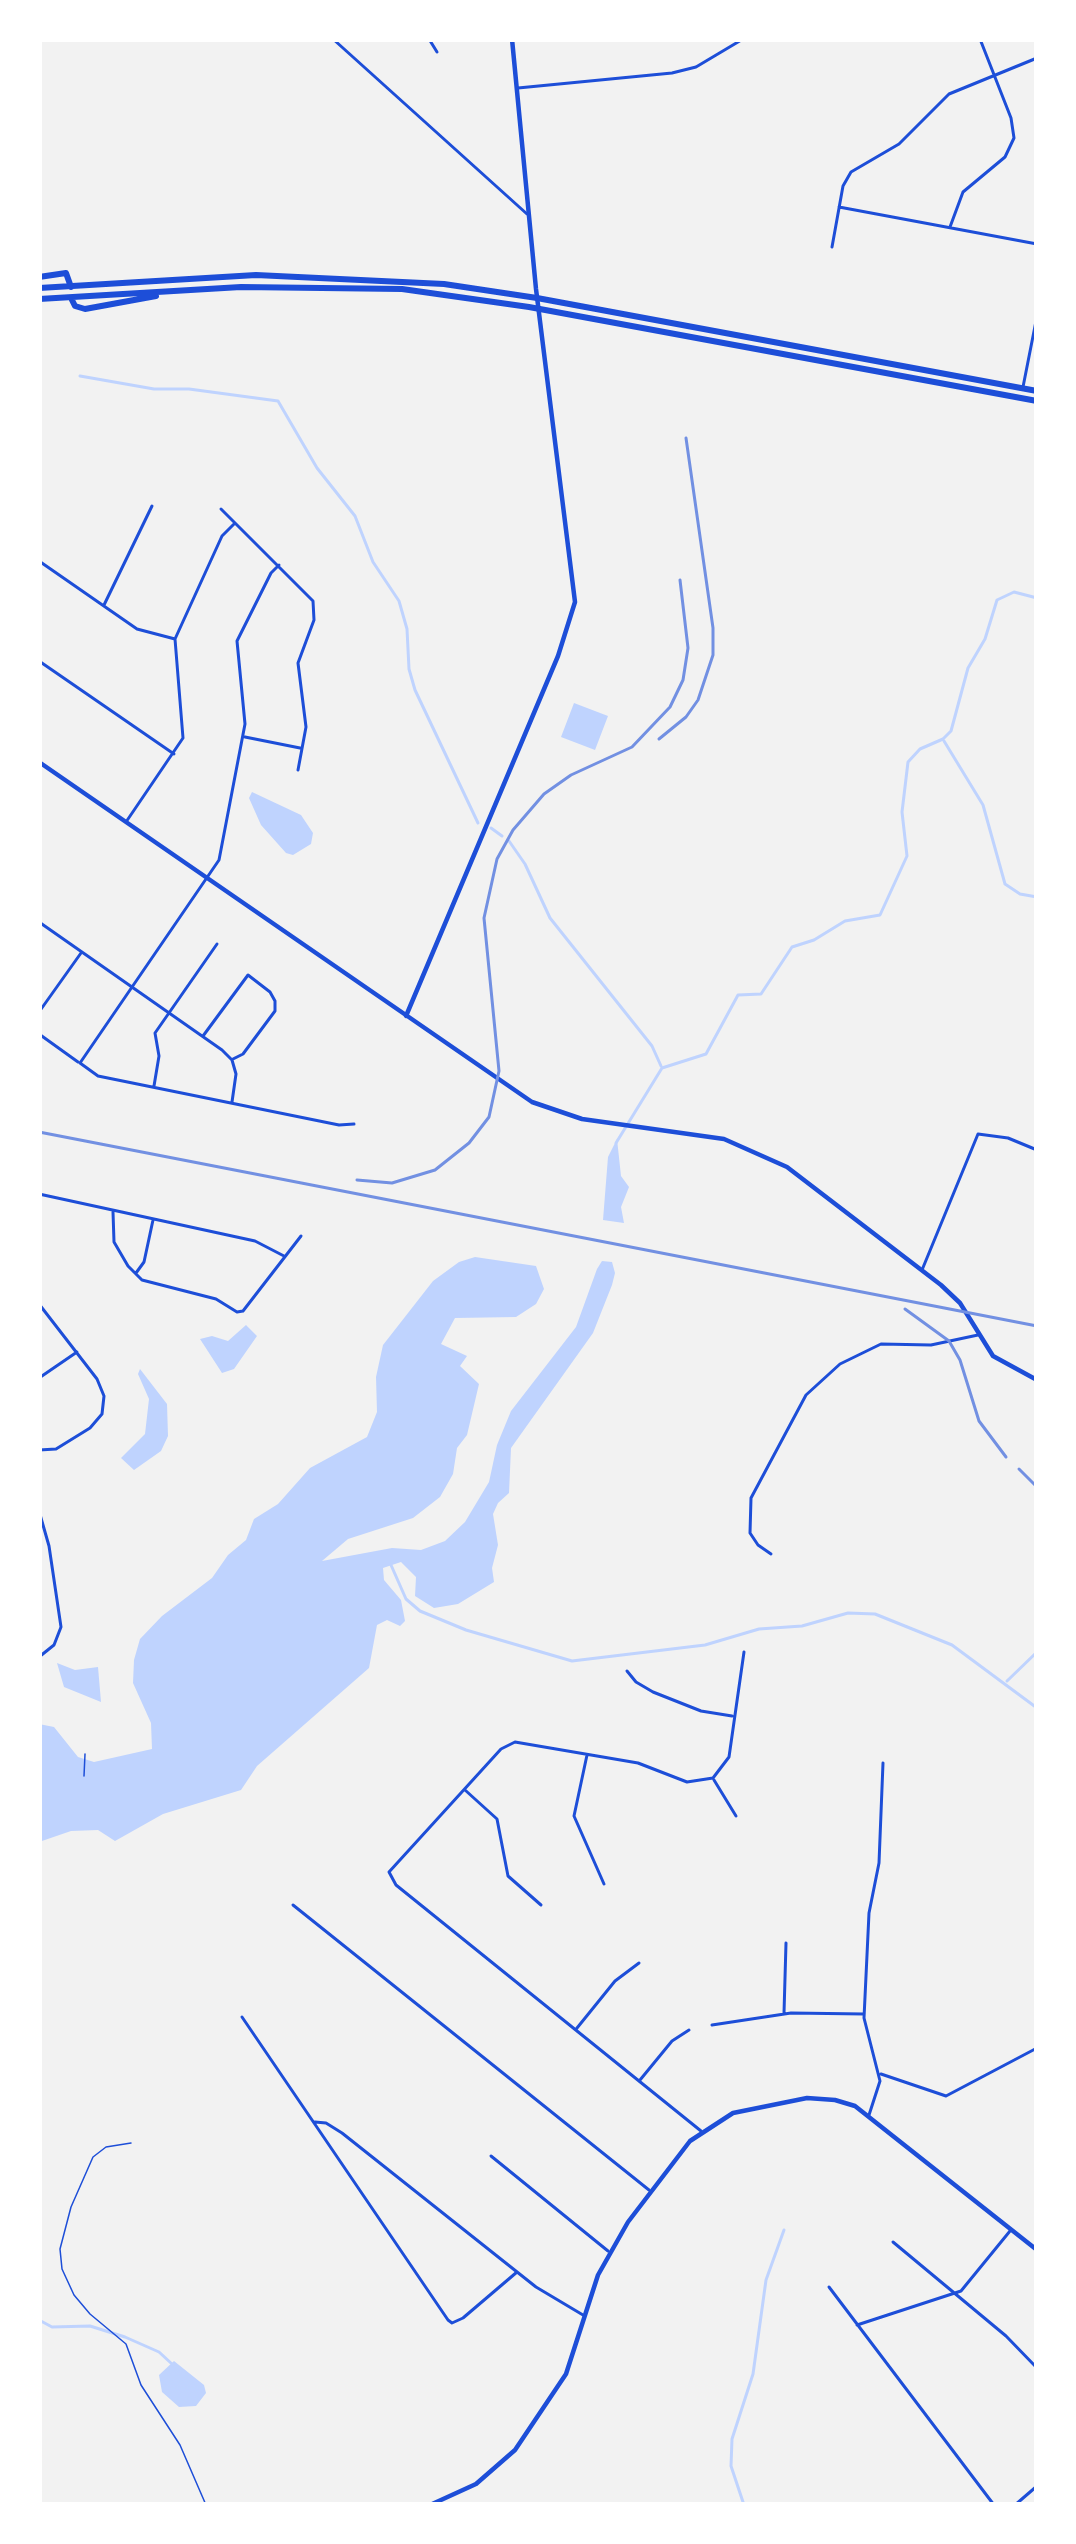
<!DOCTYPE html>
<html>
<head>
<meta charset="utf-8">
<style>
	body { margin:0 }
	#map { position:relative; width:1076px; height:2544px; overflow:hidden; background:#f2f2f2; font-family:"Roboto Condensed",sans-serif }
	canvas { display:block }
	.frame { position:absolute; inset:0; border:42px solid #fff; pointer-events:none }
</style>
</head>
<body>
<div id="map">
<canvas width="1076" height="2544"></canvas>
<div class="frame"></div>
</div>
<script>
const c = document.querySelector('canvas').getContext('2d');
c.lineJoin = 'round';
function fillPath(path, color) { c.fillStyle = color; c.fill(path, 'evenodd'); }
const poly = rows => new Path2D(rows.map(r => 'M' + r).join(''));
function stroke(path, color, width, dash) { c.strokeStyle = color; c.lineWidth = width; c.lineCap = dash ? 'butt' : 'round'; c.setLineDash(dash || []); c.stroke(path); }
const water = poly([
	[574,703,608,716,595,750,561,737],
	[252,792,301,815,313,833,311,844,293,855,286,853,261,825,249,798],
	[617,1139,621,1176,629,1187,621,1207,624,1223,603,1220,608,1157],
	[475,1257,536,1266,544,1289,536,1304,516,1317,455,1318,441,1344,467,1356,460,1366,479,1384,467,1435,457,1448,453,1474,440,1497,413,1518,348,1539,322,1561,392,1548,421,1550,445,1541,465,1522,489,1482,497,1445,511,1411,576,1327,597,1269,602,1261,612,1262,615,1273,612,1285,593,1333,511,1448,509,1493,498,1503,493,1514,498,1545,492,1568,494,1582,458,1604,434,1608,415,1596,416,1577,401,1562,383,1568,384,1580,401,1600,405,1621,400,1626,387,1620,377,1625,369,1668,257,1766,241,1790,163,1814,115,1841,98,1830,71,1831,39,1842,39,1724,54,1727,78,1757,94,1762,152,1749,151,1723,133,1683,134,1660,140,1639,162,1616,212,1578,228,1555,246,1540,254,1519,278,1504,310,1468,367,1437,377,1412,376,1377,383,1345,433,1281,459,1262],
	[246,1325,257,1336,234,1369,222,1373,200,1339,212,1336,228,1341],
	[140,1369,167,1404,168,1436,161,1451,134,1470,121,1458,145,1434,149,1399,138,1374],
	[57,1663,75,1670,98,1667,101,1702,64,1687],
	[174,2361,204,2385,206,2393,196,2406,179,2407,162,2392,159,2375]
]);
const stream = poly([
	[80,376,154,389,189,389,278,401,317,468,355,516,373,562,399,601,407,629,409,669,415,690,478,823],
	[944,741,983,805,1005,884,1020,894,1037,897],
	[491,828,502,836],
	[509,841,525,864,550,918,652,1046,661,1066],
	[616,1143,662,1068,706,1054,738,995,761,994,792,947,814,940,845,921,880,915,907,856,902,812,908,762,920,749,943,739,951,731,968,668,985,639,997,600,1014,592,1037,598],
	[391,1565,406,1599,420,1611,466,1630,572,1661,705,1645,759,1629,802,1626,848,1613,875,1614,952,1645,1037,1708],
	[1007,1681,1037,1652],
	[39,2320,52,2327,90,2326,125,2337,159,2352,172,2364],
	[744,2505,731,2466,732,2439,753,2374,766,2280,784,2230]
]);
const path = poly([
	[84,1776,85,1754],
	[131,2143,106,2147,93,2157,71,2207,60,2249,62,2269,74,2295,90,2314,126,2344,141,2385,180,2445,206,2505]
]);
const minor = poly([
	[333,39,527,214],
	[429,39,437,52],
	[518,88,672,73,696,67,743,39],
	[839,207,1037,244],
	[950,227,963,192,1005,157,1014,138,1011,118,980,39],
	[832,247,843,186,851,172,899,144,949,94,1037,58],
	[1023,387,1037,316],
	[221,509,313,601,314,620,298,663,306,727,298,770],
	[39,561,137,629,175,639],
	[279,565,271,573,237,641,245,724,219,860,80,1063,98,1076,339,1125,354,1124],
	[104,605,152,506],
	[39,661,174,754],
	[245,737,300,748],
	[126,822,183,738,175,639,222,536,235,523],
	[39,922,222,1050,232,1060,236,1074,232,1102],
	[39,1012,81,953],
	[39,1034,78,1062],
	[203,1036,248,975,270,992,275,1001,275,1011,243,1054,233,1059],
	[154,1086,159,1056,155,1033,217,944],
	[39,1194,255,1241,284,1256],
	[113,1212,114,1242,128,1266,142,1280,216,1299,237,1312,243,1311,301,1236],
	[922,1270,978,1134,1008,1138,1037,1150],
	[136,1273,144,1262,153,1220],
	[39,1304,97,1379,104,1396,102,1414,90,1428,56,1449,39,1450],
	[39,1378,77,1352],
	[39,1511,49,1546,61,1627,54,1645,39,1657],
	[771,1554,758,1545,750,1533,751,1498,806,1395,840,1364,881,1344,931,1345,978,1335],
	[627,1671,636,1682,653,1692,701,1711,732,1716],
	[587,1755,574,1816,604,1884],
	[714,1780,736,1816],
	[465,1790,497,1819,508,1876,541,1905],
	[293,1905,649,2190],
	[784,2013,786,1943],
	[242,2017,448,2320,452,2323,463,2318,517,2272],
	[712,2025,791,2013,864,2014],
	[577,2028,615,1981,639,1963],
	[881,2074,946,2096,1037,2048],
	[640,2080,672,2041,689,2030],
	[869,2115,880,2081,864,2018,869,1913,879,1863,883,1763],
	[315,2122,326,2123,342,2133,536,2287,583,2315],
	[701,2131,396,1885,389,1872,501,1749,515,1742,638,1763,687,1782,713,1778,729,1757,744,1652],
	[491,2156,608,2251],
	[893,2242,1006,2336,1037,2368],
	[829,2287,994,2505],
	[857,2325,961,2291,1010,2231],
	[1015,2505,1037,2486]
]);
const tertiary = poly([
	[39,762,532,1102,582,1119,724,1139,787,1167,941,1285,960,1303,993,1356,1037,1380],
	[406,1016,558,656,575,602,536,289,512,39],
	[430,2505,476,2484,515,2450,566,2374,598,2275,628,2222,690,2141,733,2113,807,2098,835,2100,855,2106,1037,2250]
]);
const primary = poly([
	[39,277,66,273,71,287],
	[39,288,256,275,444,284,537,298,1037,391],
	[71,298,75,306,85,309,156,296],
	[39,299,241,287,402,289,529,307,1037,401]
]);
const rail = poly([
	[659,739,686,717,698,700,713,655,713,628,686,438],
	[39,1132,1037,1326],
	[357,1180,392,1183,435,1170,469,1143,489,1117,499,1071,484,918,497,859,513,830,544,794,571,775,632,747,670,707,683,680,688,648,680,580],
	[905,1309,949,1341,960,1360,979,1421,1006,1457],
	[1019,1469,1037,1487]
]);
fillPath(water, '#bfd3fe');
stroke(stream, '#bfd3fe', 3);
stroke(path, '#1d4ed8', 1.5);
stroke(minor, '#1d4ed8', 3);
stroke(tertiary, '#1d4ed8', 4.5);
stroke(primary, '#1d4ed8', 6);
stroke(rail, '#7290e2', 3);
</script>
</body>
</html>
